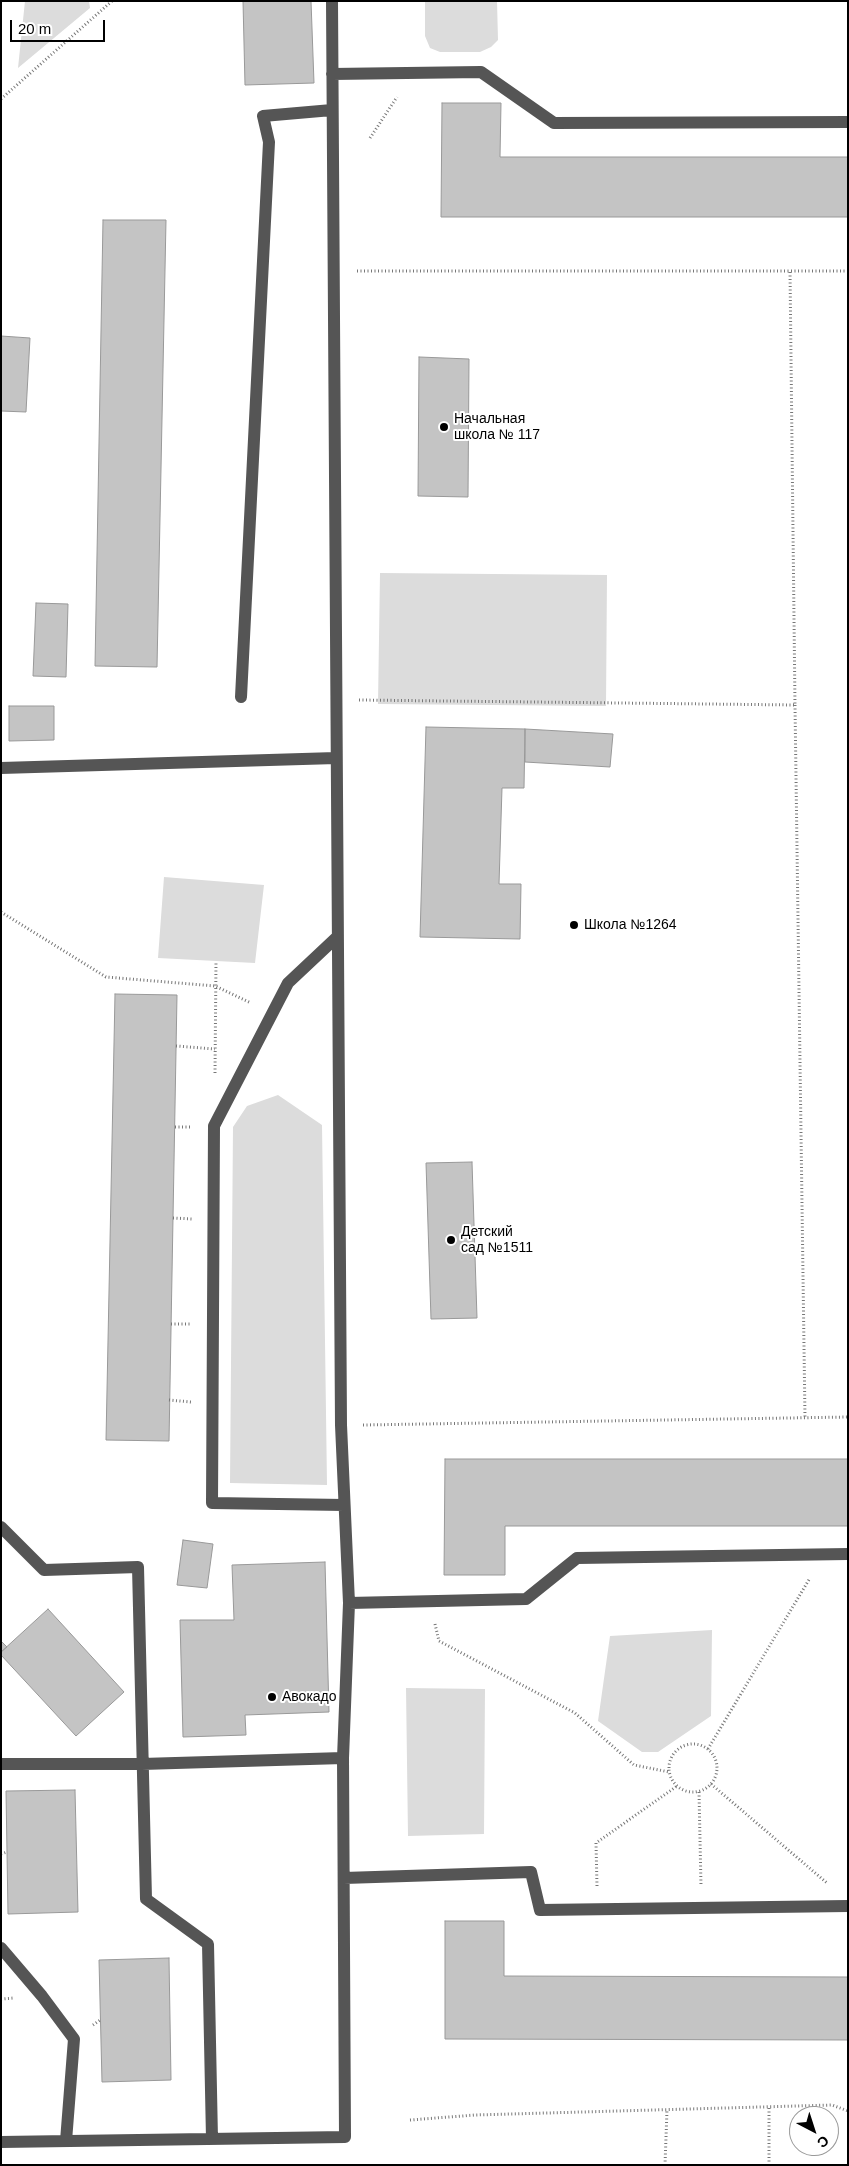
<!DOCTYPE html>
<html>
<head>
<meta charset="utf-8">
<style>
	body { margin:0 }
	#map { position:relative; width:849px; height:2166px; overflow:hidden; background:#fff; font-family:Arial,sans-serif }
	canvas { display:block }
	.frame { position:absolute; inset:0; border:2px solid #000; pointer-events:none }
	.north { position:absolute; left:789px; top:2106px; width:50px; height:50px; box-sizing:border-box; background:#fff; border:1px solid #999; border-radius:50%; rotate:140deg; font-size:14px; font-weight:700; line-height:20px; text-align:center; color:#000 }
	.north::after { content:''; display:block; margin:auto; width:18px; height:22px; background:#000; clip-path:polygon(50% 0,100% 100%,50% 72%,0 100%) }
	.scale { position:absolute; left:10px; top:20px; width:95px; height:22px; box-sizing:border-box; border:2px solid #000; border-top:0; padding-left:6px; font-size:15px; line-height:18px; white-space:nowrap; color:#000; -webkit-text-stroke:4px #fff; paint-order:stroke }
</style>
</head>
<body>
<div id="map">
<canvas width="849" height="2166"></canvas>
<div class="frame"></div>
<div class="north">С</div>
<div class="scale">20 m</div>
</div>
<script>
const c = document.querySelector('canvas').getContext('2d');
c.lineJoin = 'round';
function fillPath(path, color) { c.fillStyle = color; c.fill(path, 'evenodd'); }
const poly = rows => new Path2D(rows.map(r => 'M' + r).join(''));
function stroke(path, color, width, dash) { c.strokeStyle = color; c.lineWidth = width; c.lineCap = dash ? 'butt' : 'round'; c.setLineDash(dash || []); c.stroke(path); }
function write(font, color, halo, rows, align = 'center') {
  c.font = font + ' Arial,sans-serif'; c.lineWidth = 4; c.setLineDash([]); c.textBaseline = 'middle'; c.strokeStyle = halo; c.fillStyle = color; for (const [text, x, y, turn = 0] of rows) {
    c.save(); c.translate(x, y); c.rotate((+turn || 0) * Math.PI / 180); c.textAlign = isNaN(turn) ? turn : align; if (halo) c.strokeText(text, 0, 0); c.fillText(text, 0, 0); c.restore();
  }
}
const green = poly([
	[25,1,89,1,90,8,18,68],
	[425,1,497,1,498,40,491,47,480,52,440,52,430,48,425,36],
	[380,573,607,575,606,706,378,704],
	[164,877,264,885,255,963,158,958],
	[278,1095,322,1125,327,1485,230,1483,233,1127,247,1106],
	[712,1630,711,1716,658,1752,642,1752,598,1721,610,1636],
	[406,1688,485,1689,484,1834,408,1836]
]);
const building = poly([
	[243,1,311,1,314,83,245,85,243,1],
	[442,103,501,103,500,157,848,157,848,217,441,217,442,103],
	[103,220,166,220,157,667,95,666,103,220],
	[1,336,30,338,26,412,1,411,1,336],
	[419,357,469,359,468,497,418,496,419,357],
	[36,603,68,604,66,677,33,676,36,603],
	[9,706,54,706,54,740,9,741,9,706],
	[426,727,525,729,524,788,502,788,499,884,521,884,520,939,420,937,426,727],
	[525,729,613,734,610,767,525,762,525,729],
	[115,994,177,995,169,1441,106,1440,115,994],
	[472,1162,477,1318,431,1319,426,1163,472,1162],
	[445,1459,848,1459,848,1526,505,1526,505,1575,444,1575,445,1459],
	[183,1540,213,1544,207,1588,177,1585,183,1540],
	[325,1562,329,1712,245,1715,246,1735,183,1737,180,1620,234,1620,232,1565,325,1562],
	[48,1609,124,1692,76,1736,1,1655,1,1652,48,1609],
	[1,1641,7,1647,1,1652,1,1641],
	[75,1790,78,1912,8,1914,6,1791,75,1790],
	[445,1921,504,1921,504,1976,848,1977,848,2040,445,2039,445,1921],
	[169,1958,171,2080,102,2082,99,1960,169,1958]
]);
const path = poly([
	[1,99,112,1],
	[370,138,397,97],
	[357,271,848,271],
	[359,700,795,705,790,270],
	[795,705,805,1418],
	[1,912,106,977,215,986,251,1003],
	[176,1046,215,1049],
	[215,1073,216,961],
	[175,1127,192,1127],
	[173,1218,192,1219],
	[171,1324,190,1324],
	[169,1400,191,1402],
	[363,1425,848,1417],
	[435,1624,439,1641,575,1713,634,1765,669,1772],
	'669 1768a24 24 0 1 1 48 0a24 24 0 1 1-48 0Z',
	[708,1749,810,1578],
	[711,1784,827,1883],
	[699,1792,701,1886],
	[1,1854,7,1852],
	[597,1886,596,1843,677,1786],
	[1,1999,14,1998],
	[93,2025,100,2020],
	[410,2120,475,2115,832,2105,848,2111],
	[665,2165,667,2110],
	[769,2165,769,2107]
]);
const minor = poly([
	[332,74,481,72,554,123,848,122],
	[241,697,269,142,263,116,332,110],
	[1,768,336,758],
	[337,937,288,983,214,1126,212,1503,344,1505],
	[1,1527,44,1570,138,1567,146,1899,208,1944,212,2139],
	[349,1603,526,1599,577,1558,848,1554],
	[1,1764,142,1764,343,1758],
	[344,1878,531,1872,540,1910,848,1906],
	[1,1948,42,1996,74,2039,66,2141],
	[1,2142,345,2137,343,1758,349,1603,341,1425,332,1]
]);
const markers = [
	[444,427,5,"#000"],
	[574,925,5,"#000"],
	[451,1240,5,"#000"],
	[272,1697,5,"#000"]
];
const poiNames = [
	["Начальная",454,419],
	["школа № 117",454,435],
	["Школа №1264",584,925],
	["Детский",461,1232],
	["сад №1511",461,1248],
	["Авокадо",282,1697]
];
fillPath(green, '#dcdcdc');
fillPath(building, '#c4c4c4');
stroke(building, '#999', 1);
stroke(path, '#777', 3, [1, 2.5]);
stroke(minor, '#555', 12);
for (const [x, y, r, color] of markers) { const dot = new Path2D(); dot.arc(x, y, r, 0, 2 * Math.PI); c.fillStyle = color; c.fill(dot); stroke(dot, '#fff', 2); }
write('14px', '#000', '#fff', poiNames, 'left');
</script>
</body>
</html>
